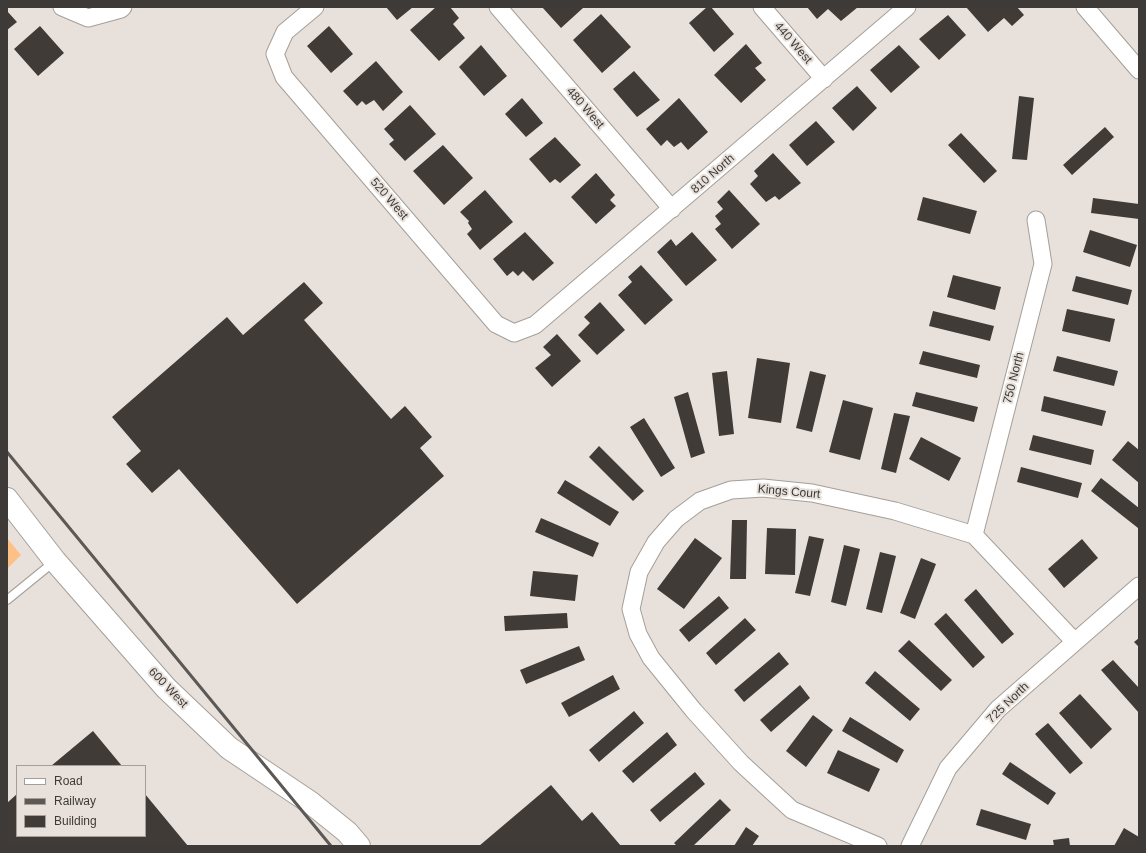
<!DOCTYPE html>
<html>
<head>
<meta charset="utf-8">
<style>
	body { margin:0 }
	#map { position:relative; width:1146px; height:853px; overflow:hidden; background:#e8e1db; font-family:Arial,sans-serif }
	canvas { display:block }
	.frame { position:absolute; inset:0; border:8px solid #3d3a38; pointer-events:none }
	.legend { position:absolute; left:16px; top:765px; width:130px; height:72px; box-sizing:border-box; background:#e8e1db; border:1px solid #a49e9a; margin:0; padding:5px 7px; list-style:none; font-size:12px; color:#3d3a38 }
	.legend li { display:flex; align-items:center; gap:8px; height:20px }
	.legend b { width:20px; border:1px solid #a49e9a }
</style>
</head>
<body>
<div id="map">
<canvas width="1146" height="853"></canvas>
<div class="frame"></div>
<ul class="legend">
<li><b style="height:5px;background:#fff"></b>Road</li>
<li><b style="height:5px;background:#5b5855"></b>Railway</li>
<li><b style="height:11px;background:#403b37"></b>Building</li>
</ul>
</div>
<script>
const c = document.querySelector('canvas').getContext('2d');
c.lineJoin = 'round';
function fillPath(path, color) { c.fillStyle = color; c.fill(path, 'evenodd'); }
const poly = rows => new Path2D(rows.map(r => 'M' + r).join(''));
function stroke(path, color, width, dash) { c.strokeStyle = color; c.lineWidth = width; c.lineCap = dash ? 'butt' : 'round'; c.setLineDash(dash || []); c.stroke(path); }
function write(font, color, halo, rows, align = 'center') {
  c.font = font + ' Arial,sans-serif'; c.lineWidth = 4; c.setLineDash([]); c.textBaseline = 'middle'; c.strokeStyle = halo; c.fillStyle = color; for (const [text, x, y, turn = 0] of rows) {
    c.save(); c.translate(x, y); c.rotate((+turn || 0) * Math.PI / 180); c.textAlign = isNaN(turn) ? turn : align; if (halo) c.strokeText(text, 0, 0); c.fillText(text, 0, 0); c.restore();
  }
}
const green = poly([
	[7,538,21,555,7,569]
]);
const building = poly([
	[386,7,413,7,397,20],
	[436,7,450,7,459,18,453,24,465,38,439,61,410,30],
	[542,7,582,7,583,8,561,28],
	[707,7,711,7,734,34,714,52,689,23],
	[807,7,858,7,841,21,828,9,817,19],
	[966,7,1017,7,1024,15,1012,26,1004,18,988,32],
	[7,11,17,22,7,30],
	[601,14,631,47,602,73,573,40],
	[948,15,966,35,939,60,919,39],
	[40,26,64,53,38,76,14,49],
	[329,26,353,54,331,73,307,46],
	[746,44,762,63,755,68,766,80,741,103,714,75],
	[481,45,507,76,484,96,459,67],
	[899,45,920,67,891,93,870,70],
	[376,61,403,92,383,111,374,100,366,105,362,101,357,106,343,91],
	[634,71,660,100,637,117,613,89],
	[857,86,877,108,853,131,832,108],
	[1019,96,1034,98,1027,160,1012,159],
	[522,98,543,123,526,137,505,114],
	[679,98,708,132,688,150,681,142,674,147,667,140,661,146,646,129],
	[410,105,436,134,405,161,389,144,394,140,384,129],
	[816,121,835,142,807,166,789,145],
	[1105,127,1114,137,1072,175,1063,165],
	[961,133,997,171,984,183,948,145],
	[555,137,581,165,560,183,555,179,550,183,529,159],
	[443,145,473,178,444,205,413,171],
	[773,153,801,183,779,200,775,196,766,202,750,184,758,176,754,171],
	[596,173,615,195,610,200,616,206,596,224,571,197],
	[485,190,513,222,480,250,467,234,472,229,468,223,469,221,460,212],
	[729,190,760,224,732,249,715,229,721,224,715,216,723,209,717,202],
	[923,197,977,211,970,234,917,220],
	[1093,198,1139,204,1139,219,1091,213],
	[1090,230,1137,245,1130,267,1083,252],
	[525,232,554,263,533,281,523,271,518,276,513,271,507,276,493,259],
	[692,232,717,260,686,286,657,252,671,239,676,246],
	[641,265,673,300,645,325,618,295,632,282,628,277],
	[953,275,1001,287,995,310,947,297],
	[1076,276,1132,290,1128,305,1072,291],
	[304,282,323,303,304,320,391,419,405,406,432,437,420,448,444,476,297,604,179,469,152,493,126,464,141,451,112,417,227,317,243,335],
	[600,302,625,330,597,355,578,335,590,323,584,317],
	[1067,309,1115,319,1110,342,1062,331],
	[933,311,994,326,990,341,929,326],
	[557,334,581,361,552,387,535,368,551,355,543,347],
	[923,351,980,365,977,378,919,364],
	[1057,356,1118,371,1114,386,1053,371],
	[757,358,790,363,781,423,748,418],
	[727,371,734,434,719,436,712,373],
	[810,371,826,375,812,432,796,428],
	[688,392,705,453,691,458,674,397],
	[916,392,978,407,974,422,912,406],
	[1044,396,1106,411,1102,426,1041,411],
	[843,400,873,408,860,460,829,452],
	[894,413,910,416,896,473,881,469],
	[644,418,675,468,661,477,630,427],
	[1033,435,1094,450,1091,465,1029,450],
	[921,437,961,458,949,481,909,459],
	[1128,441,1139,450,1139,483,1112,460],
	[599,446,644,491,633,501,589,457],
	[1021,467,1082,483,1078,498,1017,482],
	[1101,478,1139,508,1138,528,1091,491],
	[565,480,619,512,610,526,557,493],
	[541,518,599,543,593,557,535,532],
	[732,520,747,520,746,579,730,579],
	[767,528,796,529,795,575,765,574],
	[809,536,824,539,810,596,795,593],
	[695,538,722,558,684,609,657,589],
	[1082,539,1098,558,1064,588,1048,569],
	[844,545,860,549,846,606,831,602],
	[880,552,896,556,882,613,866,609],
	[921,558,936,564,915,619,900,613],
	[533,571,578,575,575,601,530,596],
	[976,589,1014,634,1002,644,964,600],
	[719,596,729,608,689,642,679,630],
	[567,613,568,628,505,631,504,616],
	[946,613,985,657,973,668,934,624],
	[745,618,756,630,716,665,706,653],
	[1139,638,1139,647,1134,642],
	[909,640,952,680,941,691,898,651],
	[579,646,585,660,526,684,520,670],
	[779,652,789,664,744,702,734,690],
	[1113,660,1139,688,1139,713,1101,670],
	[875,671,920,709,910,721,865,683],
	[613,675,620,689,569,717,561,703],
	[800,685,810,698,771,732,760,720],
	[1080,694,1112,729,1091,749,1059,713],
	[634,711,644,723,599,762,589,750],
	[813,715,833,730,806,767,786,751],
	[850,717,904,750,897,763,842,731],
	[1048,723,1083,763,1070,774,1035,734],
	[93,731,122,766,51,766],
	[667,732,677,745,633,783,622,771],
	[838,750,880,769,869,792,827,773],
	[1010,762,1056,793,1048,805,1002,774],
	[695,772,705,784,660,822,650,810],
	[551,785,582,821,592,812,621,846,479,846],
	[17,794,17,836,145,836,145,794,188,846,7,846,7,803],
	[720,799,731,810,693,846,677,846,674,843],
	[981,809,1031,824,1026,840,976,825],
	[746,827,759,836,752,846,734,846],
	[1124,828,1139,837,1139,846,1114,846],
	[1069,838,1070,846,1054,846,1053,840]
]);
const service = poly([
	[7,600,55,561]
]);
const minor = poly([
	[62,7,88,18,121,9,123,7],
	[315,7,285,32,275,54,284,77,496,324,514,333,535,325,907,7],
	[498,7,672,209],
	[762,7,824,79],
	[1085,7,1139,70],
	[974,535,1043,264,1036,220],
	[878,846,792,810,741,763,694,711,651,658,638,634,631,609,639,572,656,542,676,519,700,501,731,490,763,488,812,493,895,511,974,535,1075,642],
	[910,846,948,768,998,709,1139,586]
]);
const secondary = poly([
	[7,499,55,561,166,688,229,748,311,803,347,832,359,846]
]);
const rail = poly([
	[7,452,331,846]
]);
const streetNames = [
	["440 West",793,43,49],
	["480 West",585,108,49],
	["810 North",713,174,-41],
	["520 West",389,199,49],
	["750 North",1014,378,-76],
	["Kings Court",789,492,5],
	["600 West",168,688,46],
	["725 North",1008,703,-44]
];
fillPath(green, '#fec084');
fillPath(building, '#403b37');
stroke(service, '#a59f99', 10);
stroke(minor, '#a59f99', 19);
stroke(secondary, '#a59f99', 24);
stroke(service, '#fff', 8);
stroke(minor, '#fff', 17);
stroke(secondary, '#fff', 22);
stroke(rail, '#5b5855', 3);
write('12px', '#3d3a38', '#e8e1db', streetNames);
</script>
</body>
</html>
